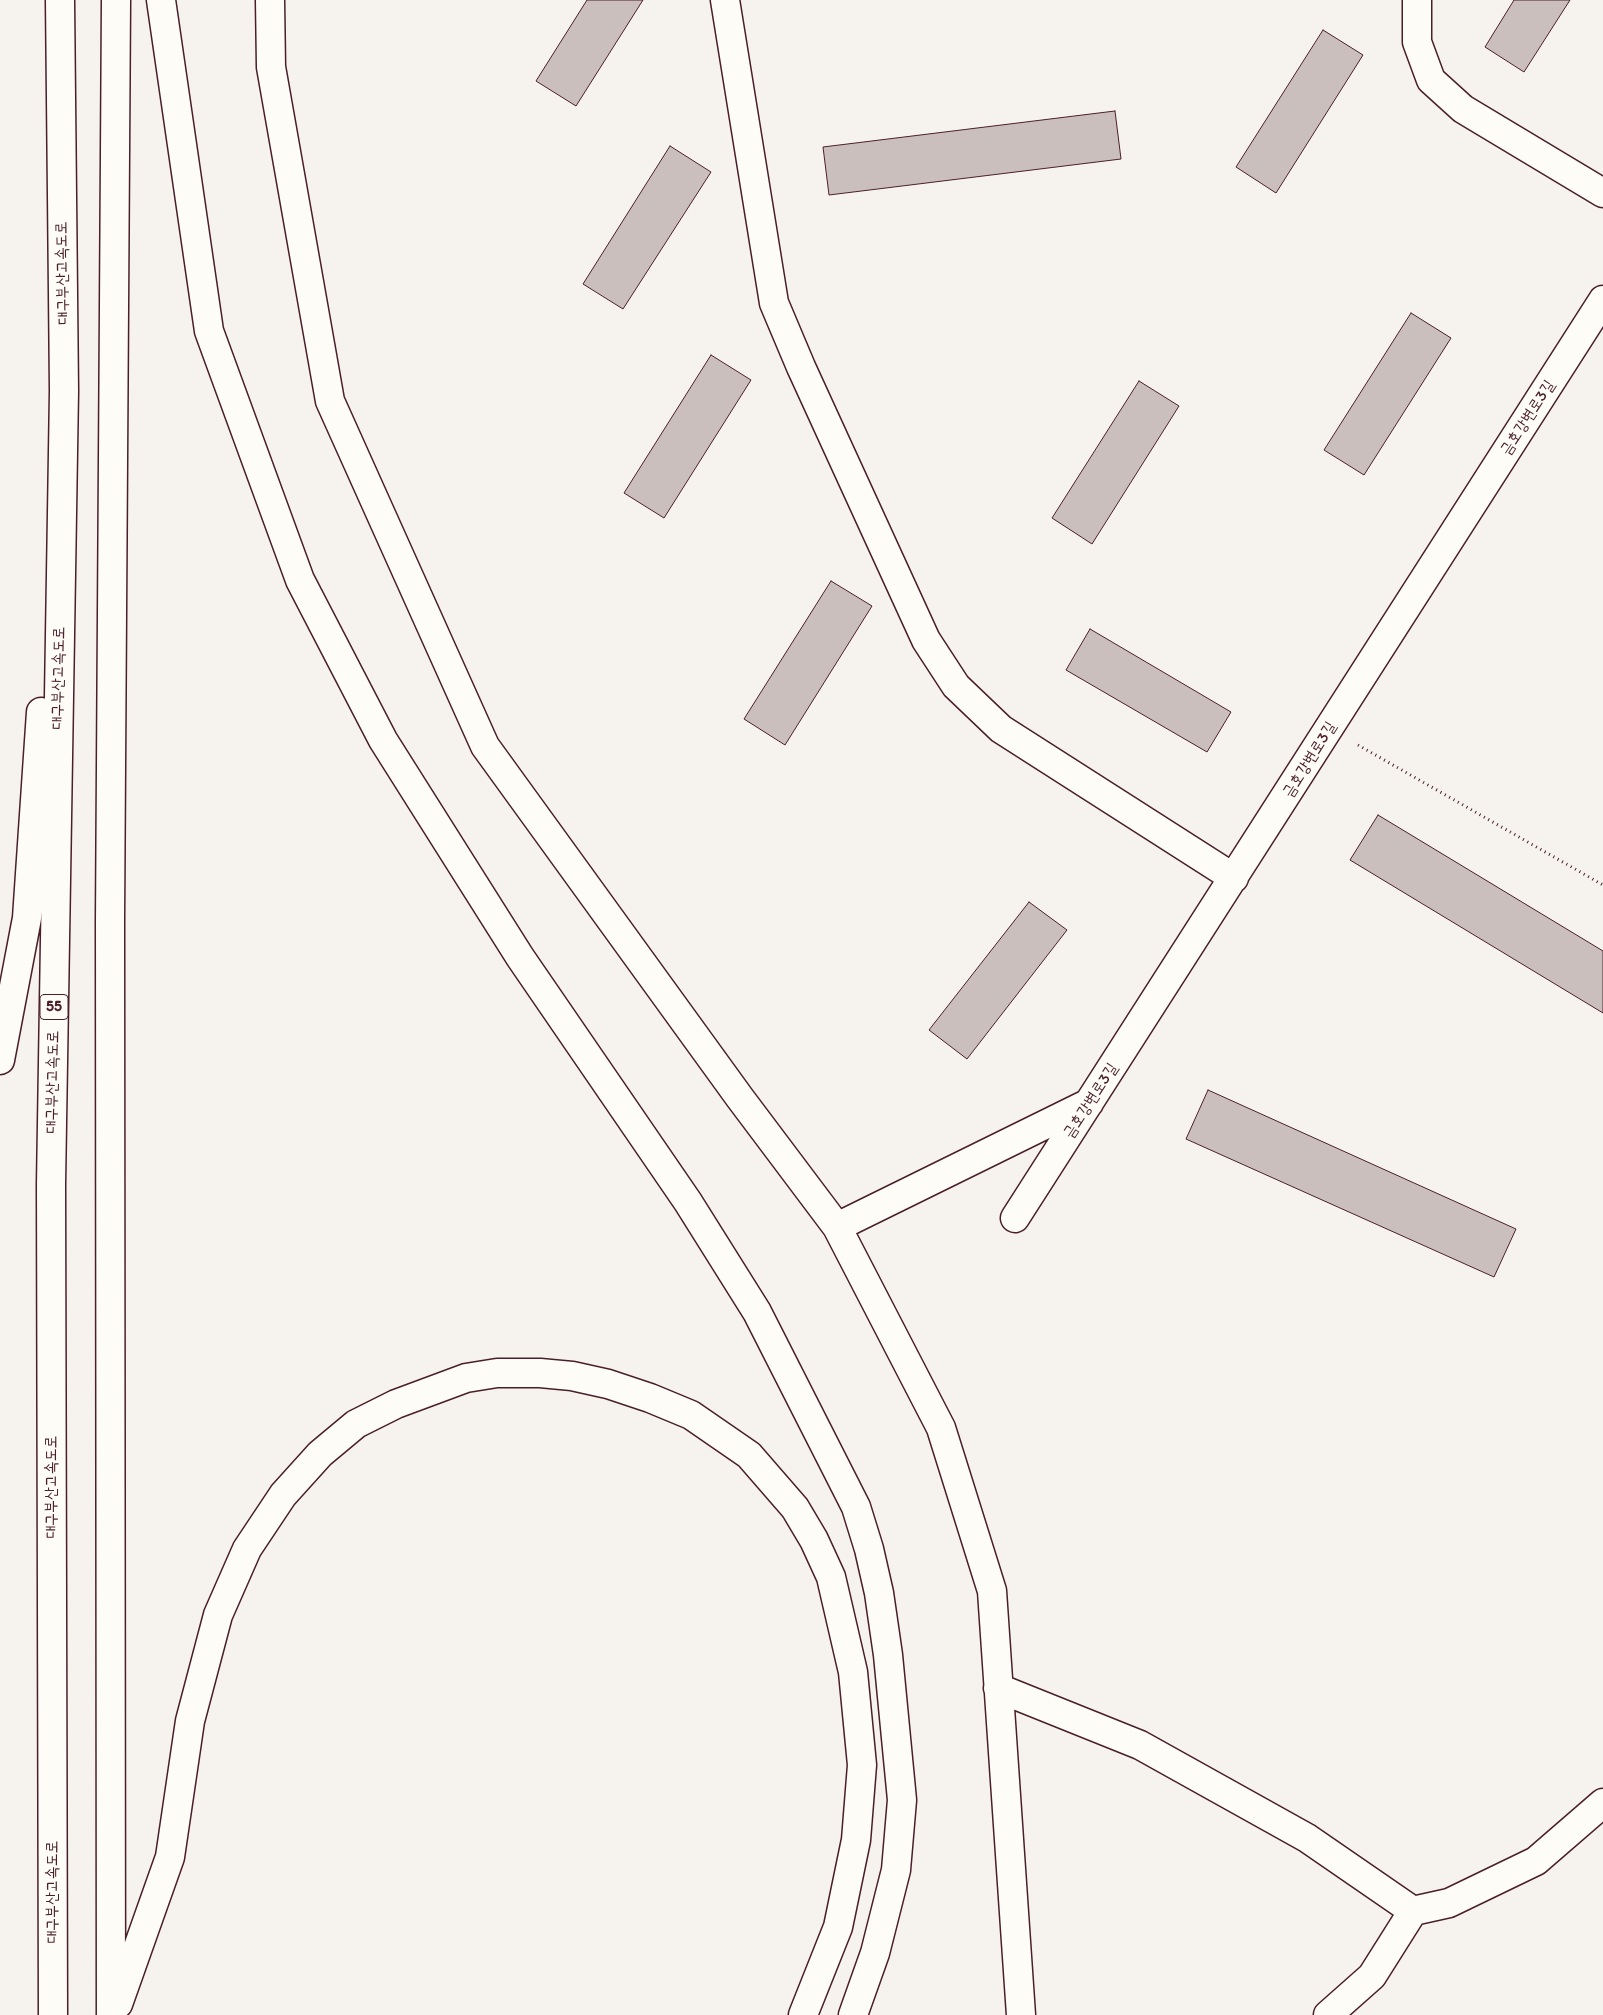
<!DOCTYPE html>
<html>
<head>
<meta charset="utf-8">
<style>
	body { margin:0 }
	canvas { display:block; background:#f6f3ef }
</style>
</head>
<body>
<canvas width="1603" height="2015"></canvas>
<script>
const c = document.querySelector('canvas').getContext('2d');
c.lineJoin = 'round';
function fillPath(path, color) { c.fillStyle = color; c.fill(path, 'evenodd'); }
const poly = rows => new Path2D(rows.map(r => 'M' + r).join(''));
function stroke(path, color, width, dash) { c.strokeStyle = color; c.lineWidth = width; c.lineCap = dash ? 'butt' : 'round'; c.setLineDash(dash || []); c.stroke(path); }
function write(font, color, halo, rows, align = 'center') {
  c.font = font + ' Itim,"Poor Story",sans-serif'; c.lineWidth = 4.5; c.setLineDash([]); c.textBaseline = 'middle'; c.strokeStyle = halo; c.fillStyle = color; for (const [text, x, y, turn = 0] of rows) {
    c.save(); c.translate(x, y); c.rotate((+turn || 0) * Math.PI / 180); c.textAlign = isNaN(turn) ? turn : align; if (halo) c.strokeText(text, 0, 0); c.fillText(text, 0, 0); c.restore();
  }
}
const building = poly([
	[587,0,643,0,576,106,536,81,587,0],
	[1514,0,1570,0,1524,72,1485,47,1514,0],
	[1323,30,1363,55,1276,193,1236,167,1323,30],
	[1115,111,1121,159,829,195,823,147,1115,111],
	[670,146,711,172,623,309,583,284,670,146],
	[1411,313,1451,338,1364,475,1324,450,1411,313],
	[711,355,751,380,664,518,624,493,711,355],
	[1139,381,1179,406,1092,544,1052,518,1139,381],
	[831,581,872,606,785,745,744,719,831,581],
	[1090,629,1231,712,1207,752,1066,670,1090,629],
	[1378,815,1603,951,1603,1013,1350,860,1378,815],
	[1029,902,1067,930,967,1059,929,1030,1029,902],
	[1208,1090,1516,1229,1494,1277,1186,1139,1208,1090]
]);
const path = poly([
	[1358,745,1603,885]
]);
const minor = poly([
	[270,0,271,67,330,401,485,746,740,1098,837,1227,1089,1103],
	[725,0,774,303,801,367,926,640,956,686,1001,729,1234,878],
	[1417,0,1417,42,1431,80,1463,109,1603,193],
	[1015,1218,1603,300],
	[837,1227,941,1428,992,1591,1021,2015],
	[998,1688,1140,1745,1307,1838,1413,1911],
	[1328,2015,1372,1976,1413,1911,1449,1903,1536,1861,1603,1803]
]);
const highway = poly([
	[161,0,209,331,300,580,383,740,520,957,688,1202,757,1312,856,1507,869,1549,879,1593,888,1655,902,1800,896,1870,875,1953,853,2015],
	[0,1060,27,918,41,712],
	[118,2004,170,1857,190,1721,218,1615,247,1549,283,1495,320,1454,356,1424,396,1404,466,1378,497,1373,540,1373,572,1376,608,1384,650,1398,691,1415,749,1455,795,1508,814,1540,831,1577,853,1672,862,1765,856,1840,838,1927,803,2015],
	[53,2015,51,1184,64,391,60,0],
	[111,2015,110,919,116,0]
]);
const shields = [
	[54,1007,28]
];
const shieldNames = [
	["55",54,1007]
];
const streetNames = [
	["대구부산고속도로",63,273,-91],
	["금호강변로3길",1528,418,-57],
	["대구부산고속도로",59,678,-89],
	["금호강변로3길",1310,760,-58],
	["대구부산고속도로",53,1082,-89],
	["금호강변로3길",1091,1101,-57],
	["대구부산고속도로",52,1487,-90],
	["대구부산고속도로",53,1892,-90]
];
fillPath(building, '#cbbfbe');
stroke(building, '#4a1f2b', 1);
stroke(minor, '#4a1f2b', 31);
stroke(highway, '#4a1f2b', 31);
stroke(path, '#4a1f2b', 3, [1, 4]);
stroke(minor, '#fdfcf7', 28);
stroke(highway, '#fdfcf7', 28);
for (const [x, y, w] of shields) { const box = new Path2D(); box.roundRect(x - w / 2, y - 12.5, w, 25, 4); c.fillStyle = '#fdfcf7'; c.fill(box); stroke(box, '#4a1f2b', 1); }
write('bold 15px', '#4a1f2b', null, shieldNames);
write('16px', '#4a1f2b', '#fdfcf7', streetNames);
</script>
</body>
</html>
